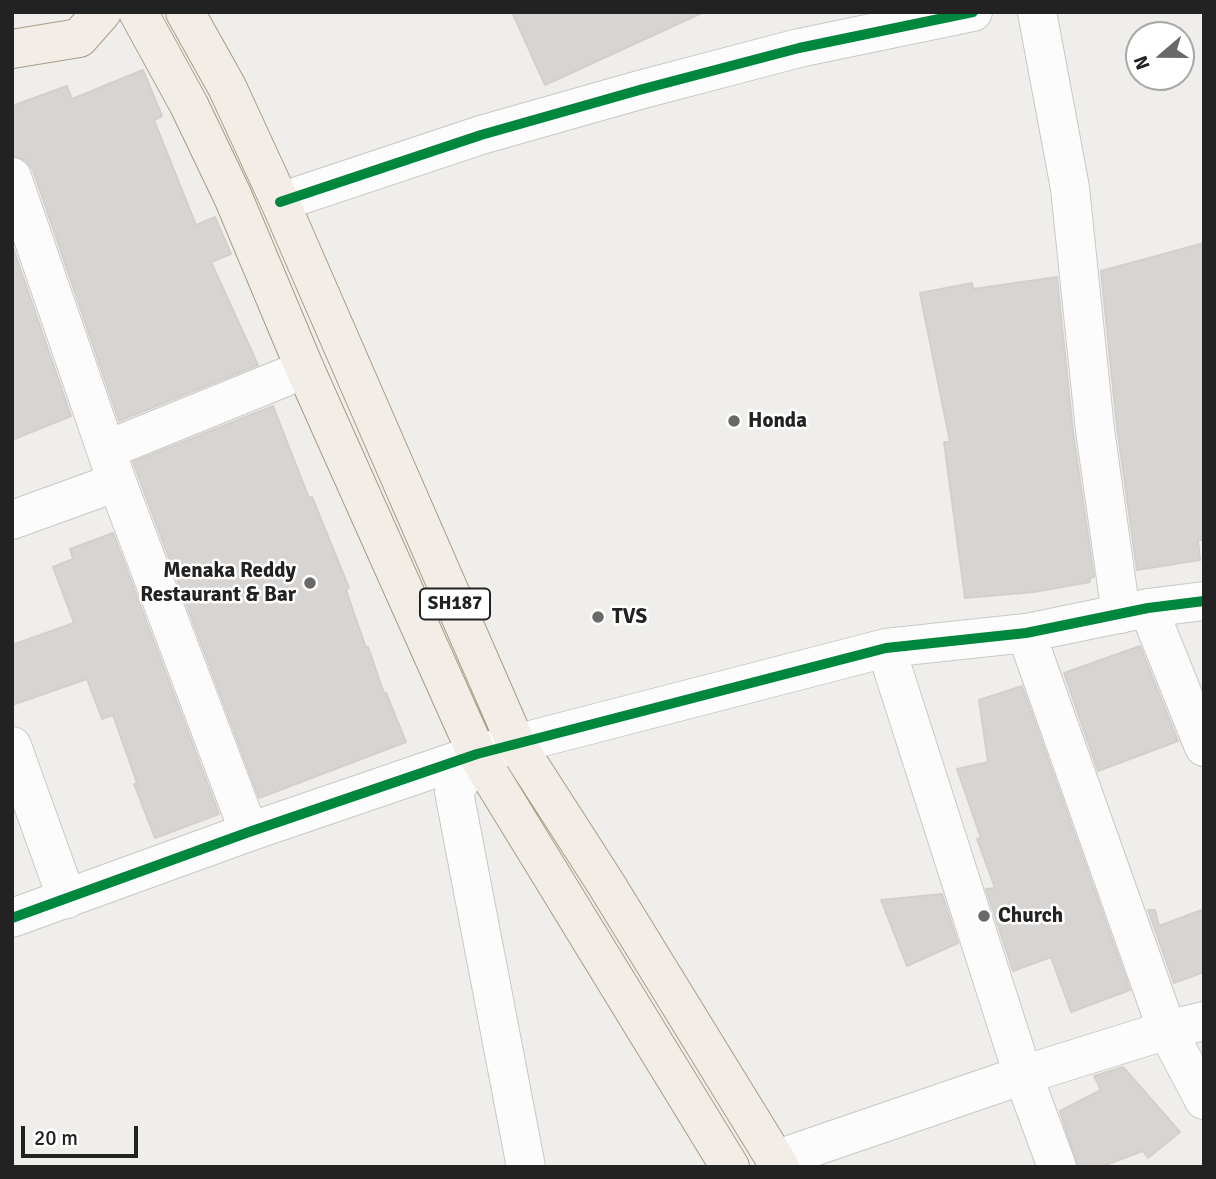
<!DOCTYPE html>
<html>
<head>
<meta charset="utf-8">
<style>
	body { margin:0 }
	#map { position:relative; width:1216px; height:1179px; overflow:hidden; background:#f0eeeb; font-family:Signika,sans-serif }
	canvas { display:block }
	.frame { position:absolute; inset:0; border:14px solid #222; pointer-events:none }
	.north { position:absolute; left:1125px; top:21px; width:70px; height:70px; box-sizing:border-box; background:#fff; border:2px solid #a7a7a7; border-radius:50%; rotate:250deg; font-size:19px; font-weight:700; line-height:28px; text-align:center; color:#222 }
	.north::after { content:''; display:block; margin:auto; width:24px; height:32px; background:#6a6968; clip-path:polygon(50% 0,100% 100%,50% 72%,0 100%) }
	.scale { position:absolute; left:21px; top:1126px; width:117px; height:32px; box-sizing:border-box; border:4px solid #222; border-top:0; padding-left:9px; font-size:21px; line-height:24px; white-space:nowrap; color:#222; -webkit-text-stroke:5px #fff; paint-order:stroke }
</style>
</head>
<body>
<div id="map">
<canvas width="1216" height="1179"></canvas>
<div class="frame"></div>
<div class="north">N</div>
<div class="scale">20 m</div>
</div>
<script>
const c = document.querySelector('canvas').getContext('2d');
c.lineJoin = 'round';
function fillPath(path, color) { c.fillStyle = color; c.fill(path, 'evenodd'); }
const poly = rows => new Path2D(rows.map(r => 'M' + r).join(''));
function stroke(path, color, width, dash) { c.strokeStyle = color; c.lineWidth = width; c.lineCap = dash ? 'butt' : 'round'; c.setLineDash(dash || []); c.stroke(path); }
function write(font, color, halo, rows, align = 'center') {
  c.font = font + ' Signika,sans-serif'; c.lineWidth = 5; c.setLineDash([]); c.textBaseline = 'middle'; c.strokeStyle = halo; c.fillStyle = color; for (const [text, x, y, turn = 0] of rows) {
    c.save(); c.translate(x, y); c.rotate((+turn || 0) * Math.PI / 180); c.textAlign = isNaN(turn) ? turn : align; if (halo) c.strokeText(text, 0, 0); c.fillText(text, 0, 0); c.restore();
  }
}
const building = poly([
	[512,12,704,12,545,85,512,12],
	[143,70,162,116,154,120,196,225,215,217,231,254,211,262,258,365,119,421,33,170,26,160,12,156,12,106,67,86,72,99,143,70],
	[1204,243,1204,540,1198,540,1200,560,1137,570,1117,427,1101,271,1204,243],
	[12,245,71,416,12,440,12,245],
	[1057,277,1073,432,1094,577,1090,578,1090,582,1034,592,965,598,944,442,950,442,920,293,972,283,973,289,1057,277],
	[273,406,309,498,312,497,349,588,346,590,366,648,368,647,384,693,386,693,406,742,259,798,133,462,273,406],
	[113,533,219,814,155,838,134,784,137,783,113,715,102,719,87,679,12,705,12,645,74,623,53,567,73,559,70,549,113,533],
	[1140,646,1178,741,1098,771,1064,673,1140,646],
	[1022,686,1130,990,1071,1012,1051,957,1013,971,986,889,995,888,977,839,981,838,957,769,988,762,979,700,1022,686],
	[942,894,958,943,907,966,881,900,942,894],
	[1204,909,1204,972,1174,983,1148,910,1155,910,1159,926,1204,909],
	[1123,1067,1180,1132,1148,1158,1143,1151,1100,1167,1078,1167,1060,1111,1101,1090,1094,1076,1123,1067]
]);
const minor = poly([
	[1037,12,1070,188,1095,430,1121,614],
	[12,177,117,482,249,832],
	[280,202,481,135,643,89,799,48,973,12],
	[106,450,305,369],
	[12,520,117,482],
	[1148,608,1204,747],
	[1026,633,1167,1030,1204,1100],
	[886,648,1023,1075,1057,1167],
	[12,746,67,899],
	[477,754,454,792,526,1167],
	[12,918,249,832,477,754,886,648,1026,633,1148,608,1204,601],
	[775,1160,1023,1075,1167,1030,1204,1021]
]);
const major = poly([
	[138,12,189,105,233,197,305,369,477,754,730,1167],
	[185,12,227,87,280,202,516,744,606,884,780,1167],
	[12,49,79,38,102,12]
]);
const cycleway = poly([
	[280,202,481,135,643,89,799,48,973,12],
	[12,918,249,832,477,754,886,648,1026,633,1148,608,1204,601]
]);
const markers = [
	[734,421,7,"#6a6968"],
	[310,583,7,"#6a6968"],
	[598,617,7,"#6a6968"],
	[984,916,7,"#6a6968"]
];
const shields = [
	[455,604,70]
];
const shieldNames = [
	["SH187",455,604]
];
const poiNames = [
	["Honda",748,421],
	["Menaka Reddy",296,571,"right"],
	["Restaurant & Bar",296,595,"right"],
	["TVS",612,617],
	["Church",998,916]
];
fillPath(building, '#d7d4d2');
stroke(building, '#d3d0cc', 2);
stroke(minor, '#c9c8c7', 40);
stroke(major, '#a79c86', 40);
stroke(minor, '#fdfcfc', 38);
stroke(major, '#f3ede7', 38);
stroke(cycleway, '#00873e', 10);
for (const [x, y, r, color] of markers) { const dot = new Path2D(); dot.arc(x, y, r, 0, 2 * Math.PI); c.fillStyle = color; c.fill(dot); stroke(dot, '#fff', 2.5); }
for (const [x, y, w] of shields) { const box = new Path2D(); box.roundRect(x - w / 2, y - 15.5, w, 31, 5); c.fillStyle = '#fff'; c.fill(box); stroke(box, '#222', 2); }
write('bold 19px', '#222', null, shieldNames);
write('bold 21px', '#222', '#fff', poiNames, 'left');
</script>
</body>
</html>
